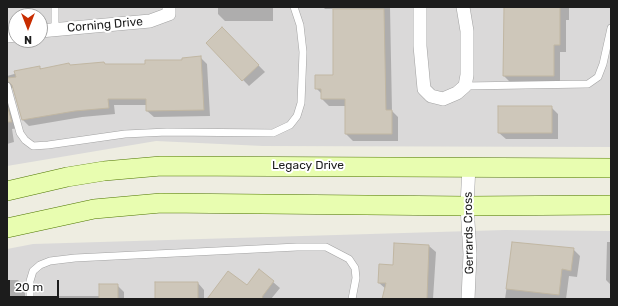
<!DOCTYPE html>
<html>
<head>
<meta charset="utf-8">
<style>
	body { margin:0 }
	#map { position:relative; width:618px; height:306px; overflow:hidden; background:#eeede1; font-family:Rubik,sans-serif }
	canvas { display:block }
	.frame { position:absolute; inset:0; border:8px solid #1c1c1c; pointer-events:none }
	.north { position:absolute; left:8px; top:8px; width:40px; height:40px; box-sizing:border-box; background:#fff; border:1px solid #a4a4a4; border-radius:50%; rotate:180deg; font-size:11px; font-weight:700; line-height:16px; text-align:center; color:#1c1c1c }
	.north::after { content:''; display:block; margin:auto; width:14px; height:18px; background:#c82d00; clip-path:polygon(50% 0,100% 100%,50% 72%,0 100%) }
	.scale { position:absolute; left:8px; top:280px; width:51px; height:18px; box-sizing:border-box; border:2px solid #1c1c1c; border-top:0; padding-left:5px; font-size:12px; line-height:14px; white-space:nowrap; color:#1c1c1c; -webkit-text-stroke:3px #fff; paint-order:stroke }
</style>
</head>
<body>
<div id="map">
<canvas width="618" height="306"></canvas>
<div class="frame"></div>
<div class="north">N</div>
<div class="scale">20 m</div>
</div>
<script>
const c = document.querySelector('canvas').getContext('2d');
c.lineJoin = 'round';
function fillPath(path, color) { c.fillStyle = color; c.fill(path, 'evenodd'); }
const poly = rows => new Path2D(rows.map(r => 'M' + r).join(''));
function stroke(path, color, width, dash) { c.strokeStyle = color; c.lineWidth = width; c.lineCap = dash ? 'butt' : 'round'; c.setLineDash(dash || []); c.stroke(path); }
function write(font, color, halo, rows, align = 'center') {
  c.font = font + ' Rubik,sans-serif'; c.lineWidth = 4; c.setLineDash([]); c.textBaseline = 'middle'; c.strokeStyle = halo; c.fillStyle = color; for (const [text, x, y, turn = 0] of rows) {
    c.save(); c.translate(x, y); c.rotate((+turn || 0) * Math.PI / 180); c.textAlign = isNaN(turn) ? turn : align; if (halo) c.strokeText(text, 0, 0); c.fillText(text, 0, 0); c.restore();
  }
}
const residential = poly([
	[7,7,611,7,611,147,263,146,156,141,7,166],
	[16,16,40,16,40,40,16,40],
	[505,230,611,231,611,299,7,299,7,249,33,244]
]);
const shadow = poly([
	[218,7,273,7,273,21,225,21,218,14],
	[323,7,390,7,392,111,398,117,398,141,353,141,346,134,346,106,329,106,322,99,322,94,316,88,334,76,334,9,325,9],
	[505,7,569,7,569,20,566,20,566,52,560,52,560,83,511,83,504,76],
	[222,28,265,72,249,86,207,43],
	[200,57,207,64,210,116,154,117,147,111,147,105,114,105,115,114,82,117,29,126,22,119,14,87,10,89,18,128,12,129,14,142,7,144,7,76,39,67,43,70,104,63,106,65,146,65],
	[551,107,558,114,558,139,506,139,499,133],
	[607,242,611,242,611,285,606,280],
	[513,243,573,249,580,256,577,277,569,276,566,299,505,299],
	[395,244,429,246,436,252,433,299,383,299,386,289,379,283,394,266],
	[7,280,18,280,25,287,25,299,7,299],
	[273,282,280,288,271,299,213,299,247,287],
	[198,283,204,290,204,299,156,299],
	[117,285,124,292,124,299,51,299,51,296,100,296]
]);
const building = poly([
	[504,7,560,7,560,45,554,45,554,76,503,76,504,7],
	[333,9,384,9,386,110,392,110,392,134,345,134,345,99,321,99,321,89,315,89,315,75,333,75,333,9],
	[222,27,259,65,242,81,206,43,222,27],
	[201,56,204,110,146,111,146,99,108,99,109,108,75,111,22,120,12,85,7,81,7,78,16,77,14,71,40,66,40,69,69,63,70,65,104,62,105,64,145,64,145,60,182,60,182,58,201,56],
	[7,105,12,122,7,122,7,105],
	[498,106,552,106,552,133,498,133,498,106],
	[512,242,574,248,571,271,562,269,559,295,506,289,512,242],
	[394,243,429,245,427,299,382,299,386,283,378,283,379,264,393,265,394,243],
	[259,269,274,281,262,297,264,299,207,299,228,271,247,285,259,269],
	[155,282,198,282,198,299,155,299,155,282],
	[99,284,118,284,118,299,99,299,99,284]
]);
const service = poly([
	[55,7,55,29],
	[7,86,20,133,25,140,33,146,48,145,125,134,167,132,273,133,290,125,297,116,301,103,303,52,300,25,294,7],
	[465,86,588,84,598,77,603,64,611,28],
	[30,299,30,281,33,271,40,265,50,261,75,258,297,247,326,247,349,259,355,268,356,278,352,299]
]);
const minor = poly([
	[420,7,420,46,424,89,431,96,443,99,457,93,465,86,467,75,467,31,463,7],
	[40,31,150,21,169,14,169,7],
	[7,36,16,35],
	[468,299,470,254,467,206,469,166]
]);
const secondary = poly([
	[7,191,67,177,104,171,161,166,611,168],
	[7,228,94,209,161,203,467,206,611,205]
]);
const streetNames = [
	["Corning Drive",105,25,-5],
	["Legacy Drive",308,166],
	["Gerrards Cross",469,233,-91]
];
fillPath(residential, '#dad9d9');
fillPath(shadow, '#0003');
fillPath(building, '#cec7ba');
stroke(building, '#c1b7a3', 1);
stroke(service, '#a3a3a3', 8);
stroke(minor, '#a3a3a3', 14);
stroke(secondary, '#4f7600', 20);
stroke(service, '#fff', 7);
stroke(minor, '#fff', 13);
stroke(secondary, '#e8fdb0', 19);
write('12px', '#1c1c1c', '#fff', streetNames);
</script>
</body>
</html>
